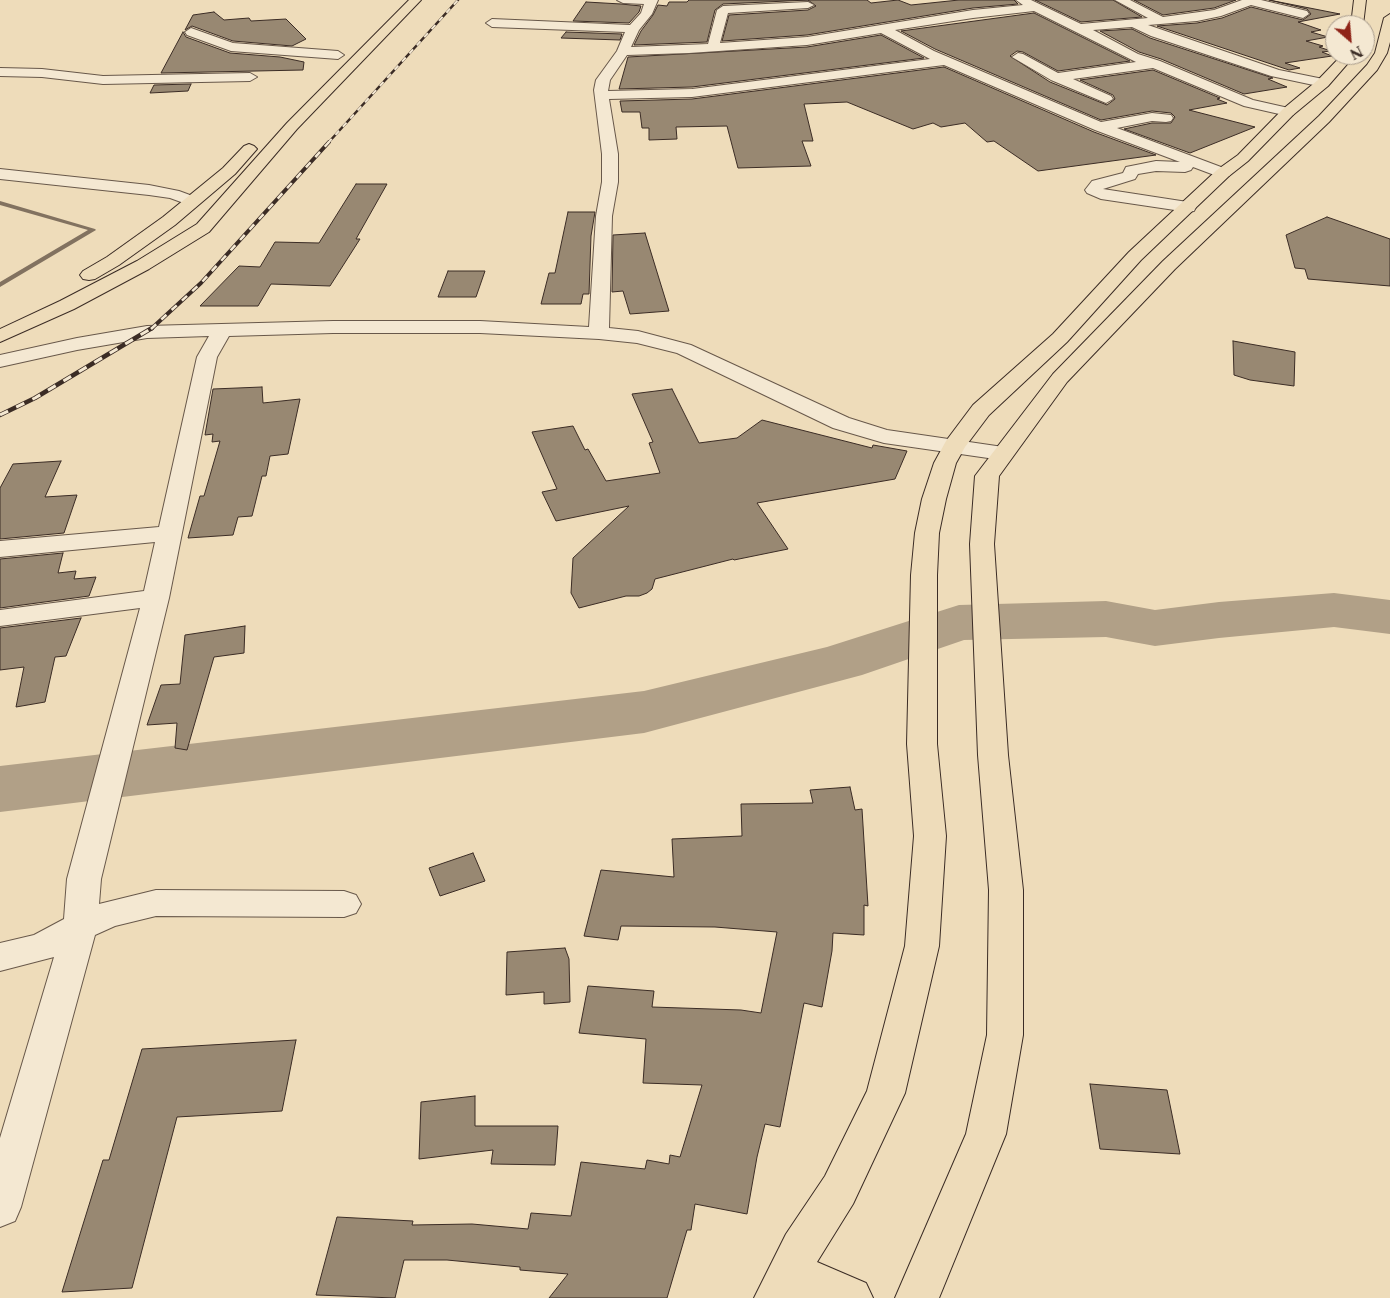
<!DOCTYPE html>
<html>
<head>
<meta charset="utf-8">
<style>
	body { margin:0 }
	#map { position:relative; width:1390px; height:1298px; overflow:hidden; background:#eedcba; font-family:"Libre Caslon Text",serif }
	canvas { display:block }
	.north { position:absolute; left:1325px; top:15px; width:50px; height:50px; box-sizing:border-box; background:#f4e8d2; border:1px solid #aa9d8d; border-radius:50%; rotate:153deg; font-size:14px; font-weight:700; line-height:20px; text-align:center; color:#3b2c25 }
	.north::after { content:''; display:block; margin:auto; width:18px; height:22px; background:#8f2418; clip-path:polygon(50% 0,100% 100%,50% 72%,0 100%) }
</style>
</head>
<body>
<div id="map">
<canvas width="1390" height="1298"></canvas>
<div class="north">N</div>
</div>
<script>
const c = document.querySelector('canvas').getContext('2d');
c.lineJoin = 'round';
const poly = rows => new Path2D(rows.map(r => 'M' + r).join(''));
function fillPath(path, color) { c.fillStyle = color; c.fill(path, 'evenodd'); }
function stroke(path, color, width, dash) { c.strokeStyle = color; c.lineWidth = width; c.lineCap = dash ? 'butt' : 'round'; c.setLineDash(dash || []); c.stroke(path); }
const stream = poly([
	[0,201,95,229,96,230,0,287,0,282,88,230,0,205,0,201]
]);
const river = poly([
	[1334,593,1390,600,1390,634,1334,627,1219,638,1155,646,1106,637,964,640,862,675,644,733,0,812,0,766,644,691,827,647,959,605,1106,601,1155,610,1219,602,1334,593]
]);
const building = poly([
	[689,0,867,0,871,3,898,0,911,5,959,0,1014,0,1018,4,973,8,807,35,722,41,729,15,808,10,816,6,808,0,723,4,715,10,707,42,634,45,641,31,653,15,658,5,667,6,669,2,687,2,689,0],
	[1035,0,1113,0,1142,17,1081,22,1035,0],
	[1134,0,1236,0,1214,8,1163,15,1134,0],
	[1269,0,1340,14,1298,22,1321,30,1311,32,1328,37,1306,41,1323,46,1319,47,1331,51,1322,52,1332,56,1285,63,1300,68,1289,70,1157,26,1197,23,1222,18,1251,7,1303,20,1311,14,1307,9,1269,0],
	[586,2,621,4,641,6,639,12,629,23,573,21,586,2],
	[214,12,224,20,249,18,251,21,286,19,306,39,292,46,233,41,192,26,185,30,193,15,214,12],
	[1034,13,1130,61,1058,71,1023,52,1017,51,1010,56,1050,82,1107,105,1115,99,1113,95,1080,80,1153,70,1220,98,1217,99,1227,103,1189,110,1255,127,1190,153,1124,129,1152,123,1171,123,1175,117,1171,113,1152,111,1101,120,935,49,901,31,1034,13],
	[1132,29,1150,38,1273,78,1268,79,1287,87,1244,94,1161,59,1139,52,1100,31,1132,29],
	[183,32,186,37,230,53,280,57,304,62,303,70,161,73,183,32],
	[566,32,622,34,620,40,561,38,566,32],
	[881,35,924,58,692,87,619,89,628,57,807,47,881,35],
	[944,67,1094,132,1156,155,1038,171,994,141,987,142,965,123,941,127,933,123,913,129,847,102,804,104,813,141,802,141,811,166,738,168,727,126,676,127,677,139,649,140,649,128,642,128,640,112,622,112,620,101,692,99,944,67],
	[191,84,188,91,150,93,154,85,191,84],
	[356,184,387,184,356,239,360,239,330,286,271,284,258,306,200,306,239,266,260,267,275,242,319,243,356,184],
	[568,212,595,212,591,236,589,294,583,294,581,304,541,304,549,273,555,273,568,212],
	[1327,217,1390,239,1390,286,1308,279,1305,269,1295,268,1286,235,1327,217],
	[645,233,669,311,630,314,623,291,612,292,613,235,645,233],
	[448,271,485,271,476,297,438,297,448,271],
	[1233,341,1295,352,1294,386,1250,380,1234,375,1233,341],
	[262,387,263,403,300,399,288,454,270,456,266,476,262,476,252,516,238,517,233,535,188,538,200,496,204,496,220,441,212,442,213,434,205,435,213,389,262,387],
	[672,389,699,443,737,438,762,420,872,448,873,445,907,451,895,479,757,503,788,549,734,560,733,559,655,579,652,589,647,593,639,596,626,596,579,608,571,593,573,558,629,506,556,521,542,492,557,489,532,432,573,426,585,450,588,449,606,481,660,473,649,443,653,442,632,394,672,389],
	[61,461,45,497,77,495,64,533,0,539,0,488,13,464,61,461],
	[63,553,58,573,76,571,74,579,96,577,89,596,0,608,0,559,63,553],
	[81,618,66,656,55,657,45,702,16,707,24,667,0,670,0,628,81,618],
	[245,626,244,653,214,657,187,750,175,748,177,723,147,725,161,685,180,684,185,635,245,626],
	[850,787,855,810,862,809,868,906,864,905,864,935,833,933,832,951,822,1007,804,1003,780,1127,765,1124,757,1157,747,1214,695,1204,691,1230,687,1230,667,1298,549,1298,568,1274,520,1270,520,1267,447,1260,404,1260,395,1298,316,1295,337,1217,413,1221,412,1225,472,1224,528,1229,531,1213,571,1216,581,1162,645,1169,647,1160,669,1164,670,1155,680,1157,702,1085,643,1083,646,1039,579,1033,588,986,654,991,652,1007,741,1010,761,1013,777,932,715,927,621,926,618,940,584,936,601,870,674,877,672,839,742,836,741,804,813,803,810,790,850,787],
	[473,853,485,881,440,896,429,868,473,853],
	[565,948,569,959,570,1002,544,1004,544,992,506,995,507,952,565,948],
	[296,1040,282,1111,177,1117,132,1288,62,1292,103,1160,109,1160,142,1049,296,1040],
	[1090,1084,1167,1090,1180,1154,1100,1149,1090,1084],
	[475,1096,475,1126,558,1126,555,1165,491,1164,493,1150,419,1159,421,1102,475,1096]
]);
const minor = poly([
	[617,0,658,0,652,14,639,30,631,47,708,44,717,10,723,6,808,2,814,5,808,8,728,13,720,43,807,37,973,10,1023,5,1016,0,1031,0,1081,24,1148,18,1115,0,1130,0,1163,17,1214,10,1242,0,1261,0,1307,11,1309,14,1303,18,1251,5,1221,16,1197,21,1148,25,1279,70,1328,80,1330,83,1323,87,1271,76,1151,36,1132,27,1093,30,1138,54,1160,61,1253,100,1293,109,1295,112,1293,115,1288,116,1244,106,1153,68,1073,79,1111,96,1113,99,1106,103,1051,80,1012,57,1018,53,1023,54,1058,73,1136,62,1034,11,973,18,895,30,934,51,1101,122,1152,113,1171,115,1173,118,1171,121,1166,122,1152,121,1117,128,1229,170,1231,173,1229,176,1217,176,1193,167,1191,170,1185,172,1156,171,1138,174,1135,179,1103,189,1194,203,1196,207,1194,211,1188,212,1101,199,1087,193,1085,190,1092,181,1123,173,1126,167,1156,161,1180,162,1095,130,944,65,692,97,609,99,618,154,618,182,612,216,609,328,638,331,691,345,849,418,887,430,1010,448,1013,453,1010,458,1002,460,884,443,833,428,677,353,637,343,599,339,480,333,333,333,229,336,217,357,169,598,101,879,99,904,156,890,344,891,356,895,361,904,356,913,344,917,156,916,115,926,95,935,21,1207,15,1221,0,1227,0,1138,54,957,0,971,0,943,34,935,64,919,67,879,140,608,0,626,0,610,144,591,155,542,0,557,0,541,159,527,197,357,209,336,147,338,77,350,0,367,0,355,77,338,147,326,333,321,480,321,589,327,596,216,602,182,602,154,594,90,596,80,617,51,625,32,492,27,486,23,492,19,630,25,641,13,644,4,623,3,617,0],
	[881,33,930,59,692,89,608,91,610,80,627,55,689,53,807,45,881,33],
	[191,28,233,43,338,51,344,55,338,59,231,51,187,35,185,32,191,28],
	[0,68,42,69,103,76,250,73,257,77,250,81,103,84,42,77,0,76,0,68],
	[0,169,149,185,179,191,198,198,200,201,198,204,192,206,170,198,149,195,0,179,0,169]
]);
const major = poly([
	[409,0,421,0,297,129,209,232,149,269,74,309,0,342,0,329,60,301,137,261,197,224,287,123,409,0],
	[1354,0,1366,0,1363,25,1351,25,1354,0],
	[1390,14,1390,42,1387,53,1377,70,1329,122,1175,269,1067,382,999,476,994,544,1008,755,1023,890,1023,1035,1006,1134,939,1298,895,1298,966,1134,987,1035,989,890,978,755,970,544,975,476,1053,374,1163,261,1319,116,1367,65,1375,53,1384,18,1390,14],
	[1342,55,1355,55,1328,86,1293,115,1248,161,1229,176,1141,260,1067,342,989,415,965,447,956,463,946,499,939,533,937,575,937,744,946,836,939,946,905,1093,853,1204,817,1262,866,1283,873,1298,754,1298,786,1234,825,1176,867,1091,905,946,914,836,907,744,911,575,915,533,922,499,934,463,946,441,973,405,1053,334,1129,252,1217,170,1238,155,1283,109,1318,80,1342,55],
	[249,144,254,146,257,149,235,174,175,225,119,265,95,279,89,280,83,279,80,275,83,271,107,257,163,217,223,168,244,146,249,144]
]);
const railFar2 = poly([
	[328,143,458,0]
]);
const railFar1 = poly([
	[151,329,201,283,329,142]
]);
const rail = poly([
	[0,415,35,398,152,328]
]);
fillPath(stream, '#827260');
fillPath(river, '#b1a087');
fillPath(building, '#988872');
stroke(building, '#3b2c25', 1);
stroke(minor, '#68584a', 2);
stroke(major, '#3b2c25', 2);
fillPath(minor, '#f4e8d2');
fillPath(major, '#eedcba');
stroke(railFar2, '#3b2c25', 2.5);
stroke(railFar1, '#3b2c25', 4);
stroke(rail, '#3b2c25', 4.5);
stroke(railFar2, '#f4e8d2', 2, [5.5]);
stroke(railFar1, '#f4e8d2', 2.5, [7]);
stroke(rail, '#f4e8d2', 3, [9]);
</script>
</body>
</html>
